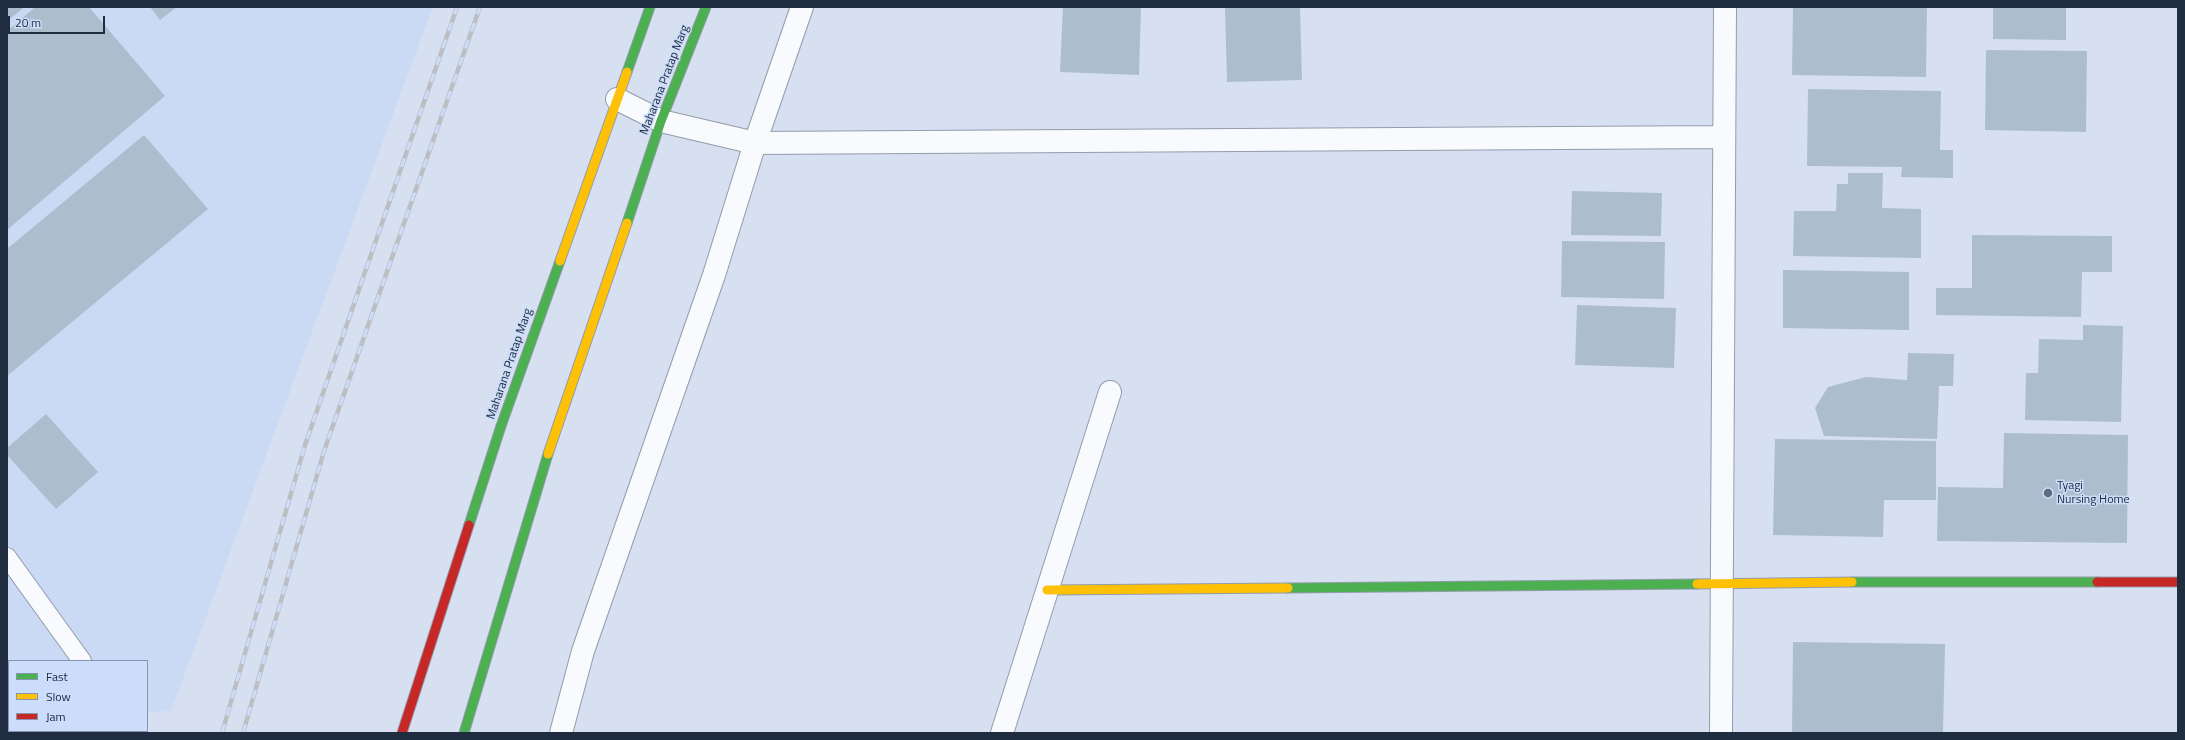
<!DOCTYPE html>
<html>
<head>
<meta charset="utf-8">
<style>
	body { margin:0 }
	#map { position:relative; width:2185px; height:740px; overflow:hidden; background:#d6e0f0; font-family:"Titillium Web",sans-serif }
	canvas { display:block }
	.frame { position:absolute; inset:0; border:8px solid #202c3f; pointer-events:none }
	.legend { position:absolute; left:8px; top:660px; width:140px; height:72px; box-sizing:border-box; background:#cbddfb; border:1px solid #8796b0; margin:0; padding:5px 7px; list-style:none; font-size:12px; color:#202c3f }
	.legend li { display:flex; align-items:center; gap:8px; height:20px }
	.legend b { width:20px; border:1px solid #8796b0 }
	.scale { position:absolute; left:8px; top:16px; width:97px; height:18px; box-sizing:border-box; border:2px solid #202c3f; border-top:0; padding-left:5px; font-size:12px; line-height:14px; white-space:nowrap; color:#202c3f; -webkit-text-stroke:3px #cbddfb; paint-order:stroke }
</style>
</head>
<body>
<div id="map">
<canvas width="2185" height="740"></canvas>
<div class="frame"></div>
<ul class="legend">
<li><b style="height:5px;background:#4caf50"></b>Fast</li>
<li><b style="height:5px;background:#ffc107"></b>Slow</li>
<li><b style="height:5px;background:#c62828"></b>Jam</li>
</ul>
<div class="scale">20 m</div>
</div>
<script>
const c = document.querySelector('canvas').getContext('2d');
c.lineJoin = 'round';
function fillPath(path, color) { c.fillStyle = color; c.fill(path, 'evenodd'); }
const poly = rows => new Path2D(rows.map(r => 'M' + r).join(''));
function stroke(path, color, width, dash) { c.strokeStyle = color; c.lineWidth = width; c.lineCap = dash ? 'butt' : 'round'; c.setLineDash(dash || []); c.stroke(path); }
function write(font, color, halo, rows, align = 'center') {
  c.font = font + ' "Titillium Web",sans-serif'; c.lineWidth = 3; c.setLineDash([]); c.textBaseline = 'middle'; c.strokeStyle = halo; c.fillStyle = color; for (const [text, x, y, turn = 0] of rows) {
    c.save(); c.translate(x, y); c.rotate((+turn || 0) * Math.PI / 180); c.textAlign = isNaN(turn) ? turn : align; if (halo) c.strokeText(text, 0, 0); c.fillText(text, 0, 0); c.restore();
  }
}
const built = poly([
	[7,7,433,7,171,711,147,712,147,661,9,661,9,717,7,717]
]);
const building = poly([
	[7,7,25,7,7,21],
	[35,7,89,7,165,96,7,230,7,31],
	[150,7,177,7,160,20],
	[1063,7,1141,7,1139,75,1060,72],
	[1225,7,1300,7,1302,80,1227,82],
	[1793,7,1927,7,1926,77,1792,75],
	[1993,7,2066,7,2066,40,1993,39],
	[1986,50,2087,51,2086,132,1985,130],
	[1808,89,1941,91,1940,150,1953,150,1953,178,1901,177,1902,167,1807,166],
	[144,135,208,209,7,376,7,249],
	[1848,173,1883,173,1882,208,1921,209,1921,258,1793,256,1794,211,1836,211,1837,184,1848,184],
	[1572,191,1662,193,1661,236,1571,235],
	[1972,235,2112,236,2112,272,2082,272,2081,317,1936,315,1936,288,1972,288],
	[1562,241,1665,242,1664,299,1561,297],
	[1783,270,1909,272,1909,330,1783,328],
	[1577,305,1676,308,1674,368,1575,365],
	[2083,325,2123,326,2121,422,2025,420,2026,373,2038,373,2039,339,2083,340],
	[1908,353,1954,354,1953,386,1939,386,1937,439,1824,436,1815,408,1828,387,1866,377,1907,380],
	[46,414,98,472,56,509,7,455,7,448],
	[2004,433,2128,435,2127,543,1937,541,1938,487,2003,488],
	[1775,439,1936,441,1936,500,1884,500,1883,537,1773,535],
	[1793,642,1945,644,1943,733,1792,733]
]);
const lane = poly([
	[7,557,82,661],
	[132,731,133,733]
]);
const street = poly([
	[617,99,661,121,755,143,1724,137],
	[561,733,583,651,714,275,755,143,802,7],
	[1002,733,1110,392],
	[1721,733,1725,7]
]);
const fast = poly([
	[627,72,650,7],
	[627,223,661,121,706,7],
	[469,525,501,426,560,261],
	[1852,582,2097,582],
	[1288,588,1697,584],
	[464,733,548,454]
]);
const slow = poly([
	[560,261,627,72],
	[548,454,627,223],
	[1697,584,1852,582],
	[1047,590,1288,588]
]);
const jam = poly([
	[2097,582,2178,582],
	[402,733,469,525]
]);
const rail = poly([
	[222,733,305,445,457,7],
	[243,733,324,451,480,7]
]);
const markers = [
	[2048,493,5,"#606b7d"]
];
const streetNames = [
	["Maharana Pratap Marg",665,80,-69],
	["Maharana Pratap Marg",510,364,-71]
];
const poiNames = [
	["Tyagi",2057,486],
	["Nursing Home",2057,500]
];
fillPath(built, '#cadaf4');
fillPath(building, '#acbece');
stroke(lane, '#929cab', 20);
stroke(street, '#929cab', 24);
stroke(fast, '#929cab', 11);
stroke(slow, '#929cab', 11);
stroke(jam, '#929cab', 11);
stroke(lane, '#f9fafd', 18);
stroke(street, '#f9fafd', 22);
stroke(fast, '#4caf50', 9);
stroke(slow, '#ffc107', 9);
stroke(jam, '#c62828', 9);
stroke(rail, '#bcbec3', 4.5);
stroke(rail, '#cbddfb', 3, [9]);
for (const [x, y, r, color] of markers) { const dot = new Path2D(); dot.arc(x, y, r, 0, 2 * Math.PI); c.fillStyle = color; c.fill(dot); stroke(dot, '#cbddfb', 1.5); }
write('12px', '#202c3f', '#cbddfb', streetNames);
write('12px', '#202c3f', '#cbddfb', poiNames, 'left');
</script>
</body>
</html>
